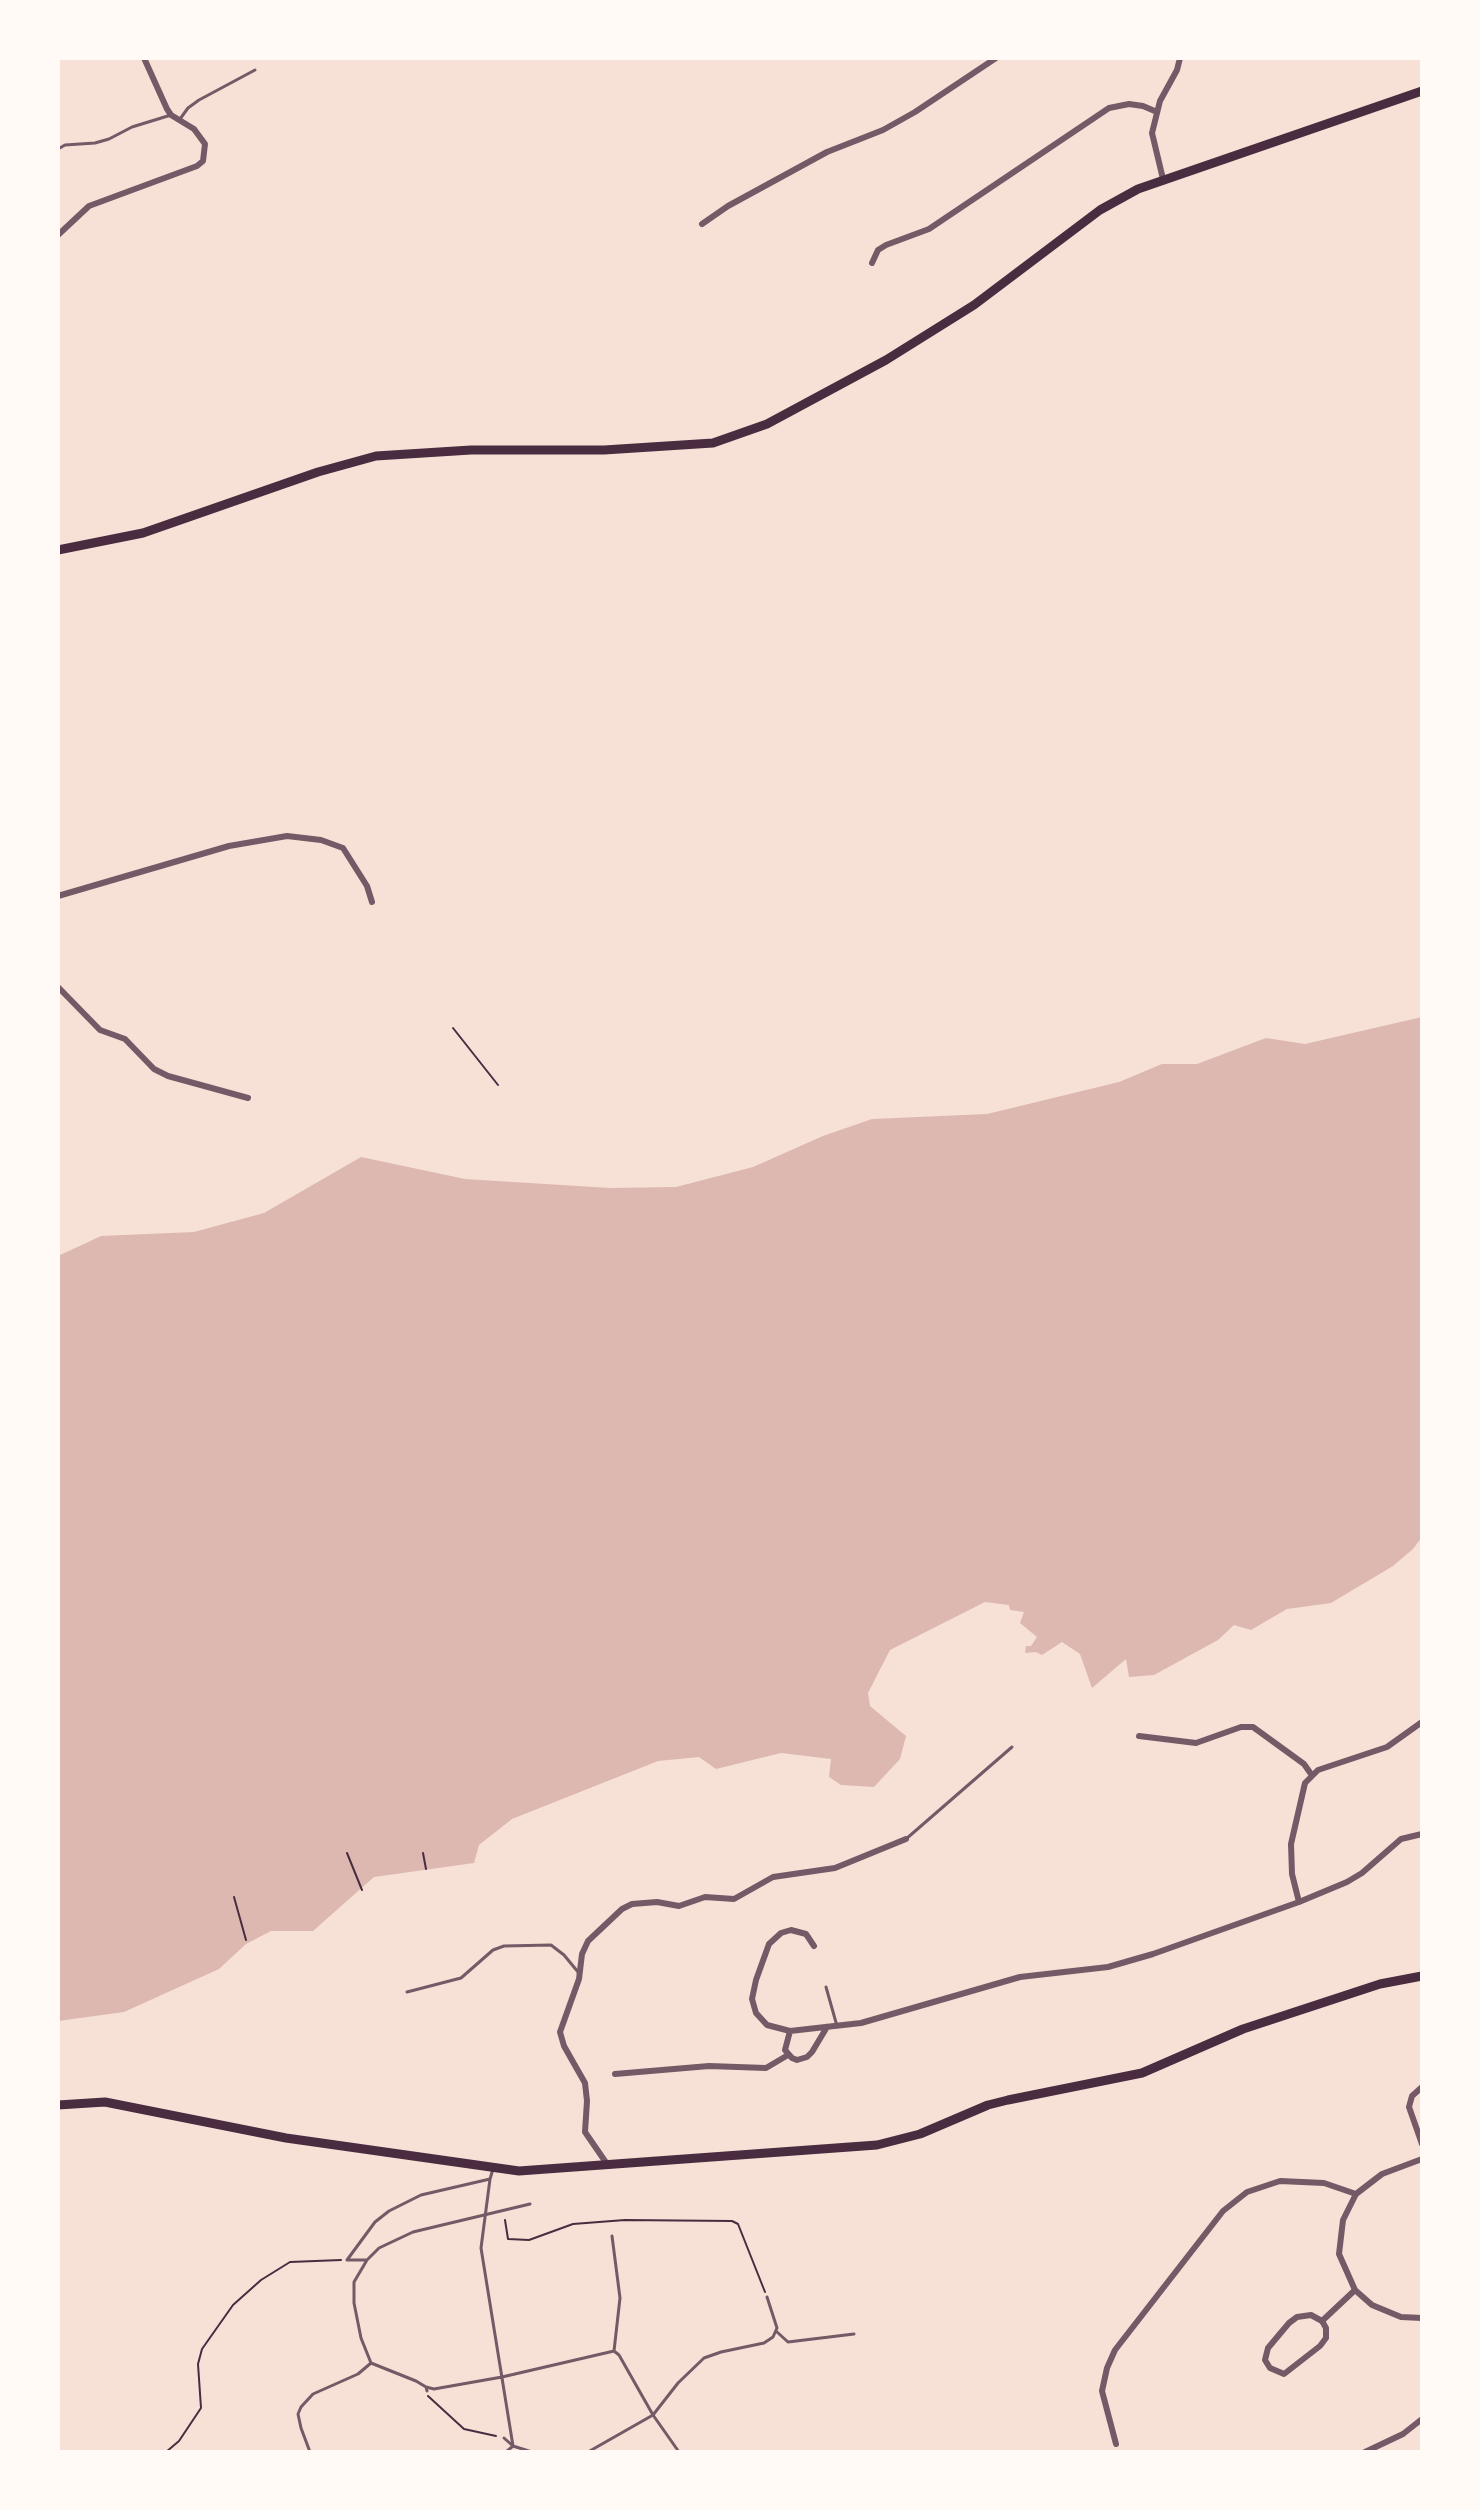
<!DOCTYPE html>
<html>
<head>
<meta charset="utf-8">
<style>
	body { margin:0 }
	#map { position:relative; width:1480px; height:2510px; overflow:hidden; background:#f7e1d7; font-family:Commissioner,sans-serif }
	canvas { display:block }
	.frame { position:absolute; inset:0; border:60px solid #fffaf5; pointer-events:none }
</style>
</head>
<body>
<div id="map">
<canvas width="1480" height="2510"></canvas>
<div class="frame"></div>
</div>
<script>
const c = document.querySelector('canvas').getContext('2d');
c.lineJoin = 'round';
function fillPath(path, color) { c.fillStyle = color; c.fill(path, 'evenodd'); }
const poly = rows => new Path2D(rows.map(r => 'M' + r).join(''));
function stroke(path, color, width, dash) { c.strokeStyle = color; c.lineWidth = width; c.lineCap = dash ? 'butt' : 'round'; c.setLineDash(dash || []); c.stroke(path); }
const water = poly([
	[1422,1017,1422,1537,1413,1549,1393,1566,1331,1603,1287,1609,1251,1630,1234,1625,1218,1640,1154,1675,1129,1677,1126,1659,1092,1688,1080,1654,1062,1642,1042,1655,1036,1652,1025,1653,1026,1646,1031,1646,1037,1637,1020,1623,1024,1612,1010,1610,1009,1605,985,1602,890,1650,868,1693,870,1706,906,1736,900,1759,874,1787,841,1785,829,1777,831,1759,781,1753,716,1769,699,1757,658,1761,512,1819,479,1845,474,1863,374,1877,313,1931,271,1931,246,1944,219,1969,124,2012,58,2021,58,1256,101,1236,194,1232,264,1213,361,1157,465,1179,610,1188,676,1187,753,1167,823,1136,872,1119,987,1114,1119,1082,1162,1064,1197,1064,1266,1038,1305,1044]
]);
const path = poly([
	[453,1028,498,1085],
	[347,1853,362,1890],
	[423,1853,426,1869],
	[234,1897,246,1940],
	[505,2220,508,2239,529,2240,573,2224,625,2220,732,2221,738,2224,765,2292],
	[428,2396,464,2429,496,2436],
	[166,2452,179,2441,201,2408,198,2364,202,2349,233,2305,261,2280,290,2262,341,2260]
]);
const service = poly([
	[180,119,188,108,199,100,255,70],
	[58,149,65,145,95,143,109,139,132,127,171,115],
	[906,1839,1012,1747],
	[826,1987,837,2026],
	[407,1992,461,1978,493,1950,504,1946,551,1945,564,1955,578,1972],
	[490,2179,481,2248,513,2446,506,2452],
	[612,2236,620,2298,614,2351],
	[367,2260,379,2248,413,2232,530,2204],
	[777,2332,788,2342,854,2334],
	[426,2387,434,2389,502,2377,614,2351,619,2355,653,2415,678,2383,704,2358,721,2352,764,2343,773,2337,777,2328,767,2297],
	[427,2391,426,2387,416,2381,371,2363,361,2338,354,2303,354,2282,367,2260,347,2260,375,2222,389,2211,421,2195,490,2179,493,2169],
	[504,2438,513,2446,532,2452],
	[310,2452,301,2428,298,2414,301,2407,313,2394,358,2374,371,2363],
	[588,2452,653,2415,679,2452]
]);
const minor = poly([
	[1163,179,1152,133,1160,101,1177,70,1180,58],
	[702,224,728,206,827,152,883,130,915,112,996,58],
	[58,235,89,206,197,166,203,161,205,144,194,129,171,115,167,109,144,58],
	[872,263,878,250,886,245,929,229,1109,108,1129,104,1143,106,1157,112],
	[58,896,229,846,287,836,321,840,343,848,367,886,372,902],
	[58,987,100,1030,125,1039,154,1069,168,1076,248,1098],
	[1139,1736,1196,1743,1241,1727,1253,1727,1304,1764,1311,1774],
	[1299,1902,1292,1874,1291,1844,1305,1783,1318,1770,1387,1747,1422,1722],
	[814,1946,806,1934,791,1930,781,1933,769,1944,756,1980,752,1999,756,2013,767,2025,790,2031,861,2023,1020,1977,1108,1967,1153,1954,1299,1902,1347,1882,1362,1873,1401,1839,1422,1834],
	[790,2031,785,2050,792,2058,797,2060,807,2057,812,2052,827,2027],
	[615,2074,709,2066,766,2068,788,2055],
	[1422,2087,1412,2096,1409,2107,1422,2144],
	[1422,2159,1382,2174,1356,2194,1343,2220,1339,2254,1355,2290,1372,2305,1401,2317,1422,2318],
	[607,2164,585,2132,587,2101,585,2083,564,2046,560,2032,579,1979,582,1954,588,1941,622,1909,632,1904,657,1902,679,1906,705,1897,734,1899,773,1877,835,1868,906,1839],
	[1322,2321,1326,2328,1326,2338,1320,2346,1284,2374,1270,2368,1265,2360,1268,2348,1289,2323,1297,2317,1311,2315,1322,2321,1355,2290],
	[1116,2444,1102,2391,1107,2368,1115,2350,1223,2211,1247,2192,1280,2181,1324,2183,1356,2194],
	[1365,2452,1403,2434,1422,2419]
]);
const secondary = poly([
	[58,550,143,533,318,472,376,456,471,450,604,450,713,443,767,424,886,360,974,305,1100,210,1138,189,1422,91],
	[58,2105,105,2102,286,2138,519,2171,877,2145,920,2134,988,2105,1008,2100,1142,2073,1243,2029,1380,1984,1422,1976]
]);
fillPath(water, '#dcb8b0');
stroke(path, '#4a2c40', 2);
stroke(service, '#755966', 3);
stroke(minor, '#755966', 6);
stroke(secondary, '#4a2c40', 9);
</script>
</body>
</html>
